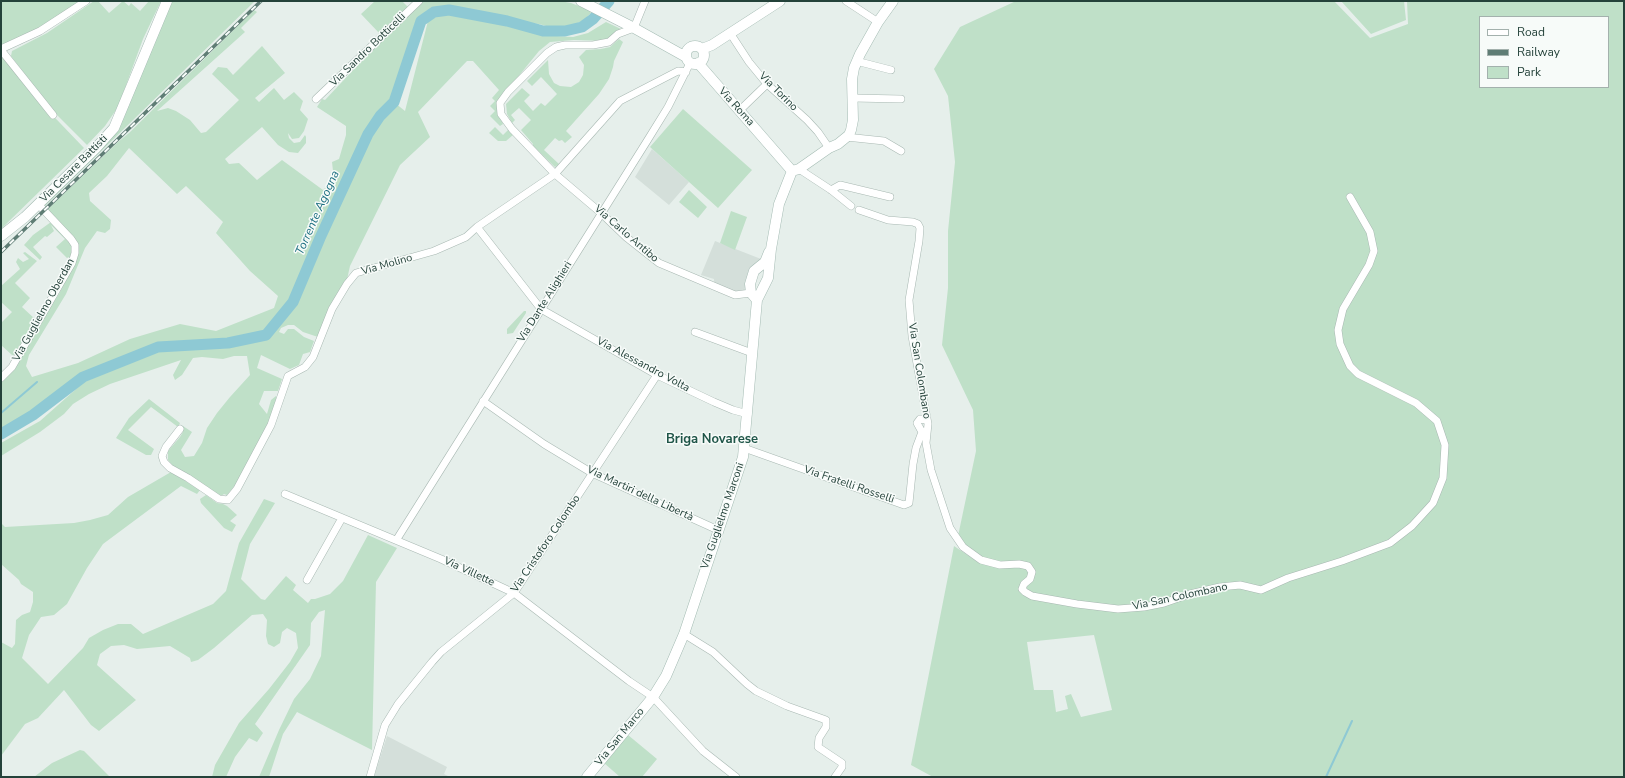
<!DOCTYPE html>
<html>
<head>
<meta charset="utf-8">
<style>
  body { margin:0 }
  #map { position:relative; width:1625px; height:778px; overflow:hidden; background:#e6efeb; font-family:"Nunito Sans",sans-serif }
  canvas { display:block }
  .frame { position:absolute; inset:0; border:2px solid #24423a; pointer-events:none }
  .legend { position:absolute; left:1479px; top:16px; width:130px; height:72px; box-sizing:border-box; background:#f7fbf9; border:1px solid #a3b1ad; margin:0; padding:5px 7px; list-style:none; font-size:12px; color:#24423a }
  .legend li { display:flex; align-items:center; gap:8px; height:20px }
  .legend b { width:20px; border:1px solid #a3b1ad }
</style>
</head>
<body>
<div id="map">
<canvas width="1625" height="778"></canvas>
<div class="frame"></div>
<ul class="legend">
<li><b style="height:5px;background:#fff"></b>Road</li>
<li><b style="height:5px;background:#5f7d75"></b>Railway</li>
<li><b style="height:11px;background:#bfe0c8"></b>Park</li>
</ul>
</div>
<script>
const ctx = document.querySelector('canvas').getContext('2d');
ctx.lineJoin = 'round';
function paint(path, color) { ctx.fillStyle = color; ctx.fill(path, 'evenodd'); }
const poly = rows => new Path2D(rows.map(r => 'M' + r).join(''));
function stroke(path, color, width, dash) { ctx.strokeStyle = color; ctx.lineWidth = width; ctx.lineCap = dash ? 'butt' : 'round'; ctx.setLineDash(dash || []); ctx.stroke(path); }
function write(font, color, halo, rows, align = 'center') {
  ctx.font = font + ' "Nunito Sans",sans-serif'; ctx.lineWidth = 3; ctx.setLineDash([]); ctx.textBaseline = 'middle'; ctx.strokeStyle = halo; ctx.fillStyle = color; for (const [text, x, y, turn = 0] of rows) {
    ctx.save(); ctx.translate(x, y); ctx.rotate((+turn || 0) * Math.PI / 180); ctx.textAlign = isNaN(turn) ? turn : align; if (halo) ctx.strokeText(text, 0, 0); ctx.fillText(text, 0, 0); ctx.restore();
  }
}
paint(poly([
  [652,149,689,182,669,205,635,177],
  [715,241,761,259,744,291,737,292,714,283,714,279,701,275],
  [387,736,447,767,444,774,450,777,374,777]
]), '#d4dfda');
paint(poly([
  [1,1,86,1,40,31,1,49],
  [94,1,98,1,109,13,123,1,129,6,131,3,140,11,149,1,161,1,143,39,118,107,105,126,87,145,52,110,11,56,12,51,47,33],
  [170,1,255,1,44,207,42,204,99,149],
  [375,1,402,1,408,7,380,34,361,14],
  [422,1,560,1,571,3,589,10,591,13,583,21,567,27,557,29,539,24,516,22,448,9,433,11,421,21,392,101,379,115,368,133,319,238,292,302,265,334,227,342,157,346,133,356,82,377,38,417,1,436,1,379,59,294,67,277,77,247,47,210,118,142,129,133,254,10,257,12,241,28,245,32,157,111,168,108,176,111,190,120,201,133,206,132,239,100,212,74,218,67,227,68,233,75,262,46,285,73,255,98,259,102,274,88,284,100,294,92,303,101,300,110,308,119,304,131,299,138,292,139,288,133,289,138,294,143,300,142,305,135,306,137,306,143,298,153,289,152,278,145,262,127,225,159,229,164,239,163,257,180,282,160,323,190,330,183,333,171,332,162,339,159,346,135,346,126,317,107,322,99,325,100,355,68,354,66,377,44,379,44],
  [129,148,177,194,186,186,223,222,216,233,250,271,278,296,274,308,216,331,180,324,130,339,78,363,32,377,26,366,29,355,66,294,85,248,97,231,105,233,110,229,111,220,90,201,89,193,107,176],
  [1016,1,1334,1,1370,38,1408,24,1407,1,1624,1,1624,777,933,777,911,765,954,546,978,562,999,566,1027,567,1030,572,1029,579,1024,583,1021,589,1025,593,1039,600,1091,608,1092,604,1042,596,1026,591,1024,588,1025,585,1032,580,1033,571,1028,566,1019,563,1000,563,981,559,966,546,958,536,976,451,973,410,942,345,948,288,948,231,955,162,948,96,934,69,960,27],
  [1480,17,1608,17,1608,87,1480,87],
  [1094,635,1112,710,1081,717,1071,694,1065,696,1068,709,1056,712,1053,690,1034,690,1027,642],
  [1341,1,1404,1,1406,20,1371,34],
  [441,13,462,15,506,23,529,32,557,36,573,37,588,33,606,22,621,29,610,38,605,41,574,40,550,42,539,51,500,99,499,114,503,124,500,126,490,116,495,111,490,106,495,101,492,98,499,90,473,61,467,61,418,112,430,137,400,165,350,266,346,284,318,337,303,332,294,325,288,325,281,328,279,332,284,334,288,329,294,329,304,337,314,341,310,352,303,354,299,365,290,369,261,355,257,368,282,379,278,391,264,391,259,404,267,414,271,400,276,396,277,401,266,430,236,484,227,495,224,494,221,496,216,494,172,465,168,460,168,451,180,437,183,432,181,428,183,426,192,432,181,450,185,457,194,456,202,443,207,428,217,413,230,397,250,375,247,356,234,356,223,359,202,357,193,358,182,375,175,380,173,375,181,360,110,384,89,394,73,404,64,414,40,432,1,456,1,443,40,421,84,382,134,359,159,350,228,348,258,340,267,336,294,303,369,134,381,117,395,103,405,111,428,21],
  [619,39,623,42,614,61,613,67,609,79,599,94,566,131,572,137,565,143,562,140,559,141,555,138,544,150,559,164,555,167,533,146,533,144,521,130,531,120,519,108,511,115,515,120,512,123,507,114,506,104,522,88,530,95,524,101,533,111,541,103,545,106,557,94,541,77,532,86,527,81,548,60,549,74,554,83,560,86,571,87,579,82,583,75,584,65,579,57,586,50,601,49,610,47],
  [1,55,37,99,84,148,1,229],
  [683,109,752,170,718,208,650,147],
  [495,127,503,135,508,130,513,135,506,141,498,141,489,133],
  [689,190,707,207,698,218,679,202],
  [731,211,747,217,735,250,720,243],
  [51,222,73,246,71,258,69,257,67,258,56,247,65,239,51,225,54,231,47,237,45,236,33,247,42,257,40,260,24,245,33,235],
  [25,252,37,261,15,283,30,298,22,307,35,319,15,355,12,355,1,345,1,323,12,312,1,302,1,286,20,269,16,262,18,258,23,262,29,259,23,253],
  [524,311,526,311,526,313,513,333,507,334,507,329],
  [149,399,180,423,178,427,151,407,128,430,154,449,151,455,146,455,116,438,129,418],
  [171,472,200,490,197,494,181,486,103,544,87,568,67,604,54,615,41,617,29,635,22,658,48,684,83,648,89,638,103,630,118,624,131,624,143,634,213,604,226,591,239,543,264,499,275,503,250,544,241,579,261,599,265,600,286,576,296,585,293,590,308,603,311,599,315,599,330,594,343,581,368,535,397,548,376,582,372,750,297,712,283,734,269,777,259,777,279,730,294,699,310,679,321,656,325,610,319,612,311,623,310,645,255,724,263,733,257,742,249,738,235,757,226,777,212,777,215,765,239,723,269,689,290,662,298,648,296,633,287,628,282,632,280,643,274,647,268,644,266,636,267,620,263,614,252,615,214,648,198,660,191,662,190,658,170,646,137,649,124,645,111,646,100,654,97,665,136,700,99,731,91,725,64,690,38,718,25,724,1,756,1,642,12,648,15,644,16,620,22,615,30,612,33,602,33,592,21,584,19,580,1,564,1,523,5,527,74,523,90,520,108,515,128,497],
  [206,495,217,503,223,504,227,506,237,515,230,521,236,525,232,532,224,528,201,503,200,499],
  [628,735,657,759,642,777,620,777,604,763],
  [80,750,84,751,110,777,34,777,52,763]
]), '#bfe0c8');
stroke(poly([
  [1,413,37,382],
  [1326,777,1352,721]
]), '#8ec9d4', 2);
stroke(poly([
  [1,434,33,415,83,377,158,347,228,343,266,335,293,302,320,238,368,134,380,116,394,102,421,21,434,12,449,10,507,21,543,31,565,31,582,27,593,19,609,1]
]), '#8ec9d4', 11);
const street = poly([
  [645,1,634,28,618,34,609,42,593,45,565,45,556,47,547,53,508,92,500,103,501,114,512,129,555,174,601,213,626,237,659,263,735,295,751,293],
  [846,1,878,22],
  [730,33,749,62,767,84,807,120,818,132,829,148],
  [1,49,40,31,86,1],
  [1,50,53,115],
  [856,61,891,70],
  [853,98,901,99],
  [316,99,419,1],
  [739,111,767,84],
  [846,137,884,141,901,151],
  [799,169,831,190,851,206],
  [831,190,840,185,890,197],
  [859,210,888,220,913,222,918,224,920,228,919,241,909,300,912,336,928,424,926,443,931,470,950,528,963,547,981,560,1000,565,1019,564,1028,566,1032,572,1030,579,1024,584,1022,589,1025,592,1032,596,1077,604,1118,609,1144,607,1164,603,1190,594,1220,587,1240,585,1261,590,1288,578,1342,561,1390,543,1412,526,1433,503,1443,478,1445,445,1437,421,1416,403,1358,374,1350,366,1340,344,1338,330,1343,309,1369,265,1374,251,1370,232,1350,197],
  [477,227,541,309,657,375,714,402,733,410,748,414],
  [695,332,752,353],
  [1,378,12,367,16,360,72,263,75,253,75,245,71,239,38,204],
  [483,401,544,444,592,473,718,530],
  [180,429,166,447,162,456,164,462,170,468,188,478,219,499,228,500,237,489,271,425,288,376,305,367,313,357,332,309,347,284,356,273,434,251,466,237,477,227,555,174,620,101,678,71,686,72],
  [744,448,904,505,909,503,913,464,916,448,922,432,917,423,920,419,927,420],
  [285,494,441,559,514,593,629,681,653,697,703,751,736,777],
  [397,539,647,141,668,107,690,63],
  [307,580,342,518],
  [684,634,713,652,747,684,756,691,787,706,826,720,826,727,819,738,818,747,842,763,842,767,835,777],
  [370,777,385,725,398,704,432,662,441,652,514,593,657,375]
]);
const secondary = poly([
  [581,1,634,28,686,57],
  '686 55a9 9 0 1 1 18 0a9 9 0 1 1-18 0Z',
  [702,49,712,45,780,1],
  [698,63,792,171],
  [792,171,799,169,829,148,838,144,849,135,851,130,853,120,852,79,854,68,860,54,878,22,893,1],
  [1,236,25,217,96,148,114,128,167,1],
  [757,300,751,293,750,284,754,271,765,262,769,252],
  [587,777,653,697,666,676,684,634,743,457,757,300,768,278,771,249,779,204,792,171]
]);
stroke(street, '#a8b8b2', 8);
stroke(secondary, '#a4bbb3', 11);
stroke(street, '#fff', 7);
stroke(secondary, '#fff', 10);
const rail = poly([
  [1,252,261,1]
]);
stroke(rail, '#5f7d75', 3.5);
stroke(rail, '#f7fbf9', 2, [6]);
write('11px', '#24423a', '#f7fbf9', [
  ["Via Sandro Botticelli",368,50,-44],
  ["Via Torino",778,92,45],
  ["Via Roma",736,107,48],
  ["Via Cesare Battisti",74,169,-45],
  ["Via Carlo Antibo",626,234,41],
  ["Via Molino",387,265,-16],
  ["Via Dante Alighieri",545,302,-58],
  ["Via Guglielmo Oberdan",44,310,-61],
  ["Via Alessandro Volta",643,365,28],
  ["Via San Colombano",919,371,81],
  ["Via Fratelli Rosselli",849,485,19],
  ["Via Martiri della Libertà",640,494,25],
  ["Via Guglielmo Marconi",723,516,-71],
  ["Via Cristoforo Colombo",546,544,-56],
  ["Via Villette",469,572,25],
  ["Via San Colombano",1180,597,-12],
  ["Via San Marco",620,737,-51]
]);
write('italic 12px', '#1c6f80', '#f7fbf9', [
  ["Torrente Agogna",318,213,-66]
]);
write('bold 13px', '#1f5548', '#f7fbf9', [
  ["Briga Novarese",712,440]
]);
</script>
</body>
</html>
